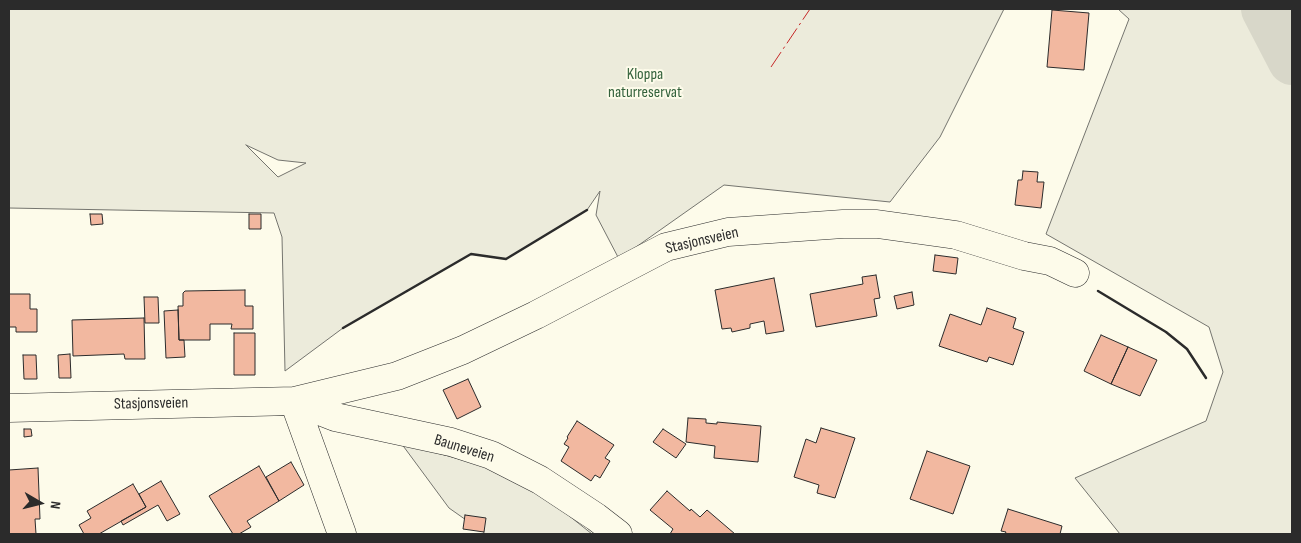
<!DOCTYPE html>
<html>
<head>
<meta charset="utf-8">
<style>
  body { margin:0 }
  #map { position:relative; width:1301px; height:543px; overflow:hidden; background:#fdfbea; font-family:"Sofia Sans Condensed",sans-serif }
  canvas { display:block }
  .frame { position:absolute; inset:0; border:10px solid #2b2b2b; pointer-events:none }
  .north { position:absolute; left:15px; top:478px; width:50px; height:50px; -webkit-text-stroke:4px #fdfbea; paint-order:stroke; rotate:98deg; font-size:14px; font-weight:700; line-height:20px; text-align:center; color:#2b2b2b }
  .north::after { content:''; display:block; margin:auto; width:18px; height:22px; background:#2b2b2b; clip-path:polygon(50% 0,100% 100%,50% 72%,0 100%) }
</style>
</head>
<body>
<div id="map">
<canvas width="1301" height="543"></canvas>
<div class="frame"></div>
<div class="north">N</div>
</div>
<script>
const ctx = document.querySelector('canvas').getContext('2d');
ctx.lineJoin = 'round';
function paint(path, color) { ctx.fillStyle = color; ctx.fill(path, 'evenodd'); }
const poly = rows => new Path2D(rows.map(r => 'M' + r).join(''));
function stroke(path, color, width, dash) { ctx.strokeStyle = color; ctx.lineWidth = width; ctx.lineCap = dash ? 'butt' : 'round'; ctx.setLineDash(dash || []); ctx.stroke(path); }
function write(font, color, halo, rows, align = 'center') {
  ctx.font = font + ' "Sofia Sans Condensed",sans-serif'; ctx.lineWidth = 4; ctx.setLineDash([]); ctx.textBaseline = 'middle'; ctx.strokeStyle = halo; ctx.fillStyle = color; for (const [text, x, y, turn = 0] of rows) {
    ctx.save(); ctx.translate(x, y); ctx.rotate((+turn || 0) * Math.PI / 180); ctx.textAlign = isNaN(turn) ? turn : align; if (halo) ctx.strokeText(text, 0, 0); ctx.fillText(text, 0, 0); ctx.restore();
  }
}
const green = poly([
  [9,9,1004,9,940,137,890,202,724,185,619,259,596,215,600,191,587,210,506,259,471,254,343,328,285,371,282,237,274,213,9,208,9,9],
  [246,145,278,160,306,163,278,177,246,145],
  [1118,9,1292,9,1292,534,1120,534,1075,478,1206,421,1223,372,1209,327,1046,234,1129,19,1118,9],
  [401,443,481,465,538,491,592,534,486,534,449,508,401,443]
]);
paint(green, '#ecebdb');
stroke(green, '#74746e', 1);
stroke(poly([
  [1265,9,1292,61]
]), '#d8d7c9', 48);
const building = poly([
  [1052,10,1089,13,1084,70,1047,67,1052,10],
  [1023,171,1038,172,1037,182,1044,182,1041,208,1015,205,1018,180,1022,180,1023,171],
  [90,214,102,214,103,224,91,225,90,214],
  [249,214,261,214,261,229,249,229,249,214],
  [935,255,958,258,956,274,933,271,935,255],
  [876,275,880,298,874,299,877,316,816,327,810,294,863,284,862,277,876,275],
  [774,278,784,331,766,334,764,321,750,324,750,328,732,332,731,328,722,329,715,290,774,278],
  [245,290,245,306,253,306,253,329,231,329,232,324,210,324,210,340,179,340,178,306,183,306,183,293,185,291,245,290],
  [912,292,914,305,897,309,894,296,912,292],
  [9,294,30,294,30,309,37,309,37,332,16,332,16,327,9,327,9,294],
  [144,297,158,297,159,323,145,323,144,297],
  [987,308,1016,318,1013,328,1024,332,1013,365,989,357,987,362,939,346,950,314,981,325,987,308],
  [178,310,179,340,184,340,185,357,166,358,164,311,178,310],
  [144,318,145,359,125,359,124,354,73,356,72,320,144,318],
  [234,333,255,333,255,375,234,375,234,333],
  [1101,335,1128,347,1111,384,1084,371,1101,335],
  [1128,347,1157,360,1140,396,1111,384,1128,347],
  [70,354,71,378,59,378,58,355,70,354],
  [23,355,36,355,37,379,24,379,23,355],
  [468,379,481,407,457,419,443,390,468,379],
  [688,418,706,419,706,423,717,424,717,422,761,426,758,462,714,458,715,446,686,442,688,418],
  [577,421,614,445,605,458,610,461,600,478,595,475,591,481,561,461,569,447,564,444,568,438,567,437,577,421],
  [821,428,855,438,835,498,817,493,819,485,794,477,806,439,816,443,821,428],
  [24,429,31,429,32,436,24,437,24,429],
  [663,429,686,444,676,458,653,442,663,429],
  [927,451,970,466,953,514,910,499,927,451],
  [291,462,304,485,279,501,266,477,291,462],
  [259,466,279,501,247,521,251,527,239,534,233,534,209,496,259,466],
  [38,468,40,519,35,519,36,534,9,534,9,470,38,468],
  [161,481,180,514,167,521,158,505,123,525,121,521,146,507,139,494,161,481],
  [133,484,146,507,99,534,84,534,79,525,91,518,87,511,133,484],
  [667,491,690,511,691,509,700,517,707,510,735,534,670,534,673,529,650,510,667,491],
  [1008,509,1062,526,1060,534,1005,534,1006,532,1001,531,1008,509],
  [465,515,486,518,484,532,463,529,465,515]
]);
paint(building, '#f2b8a0');
stroke(building, '#2b2b2b', 1);
const minor = poly([
  [294,401,397,376,463,350,536,315,666,247,728,232,843,224,877,224,956,235,1024,256,1050,261,1075,273],
  [294,401,335,417,451,442,491,455,540,480,596,517,618,534],
  [9,408,294,401,342,534]
]);
stroke(minor, '#2b2b2b', 29);
stroke(minor, '#fdfbea', 28);
stroke(poly([
  [1098,291,1166,332,1187,349,1206,378],
  [343,328,471,254,506,259,587,210]
]), '#2b2b2b', 2.5);
stroke(poly([
  [771,67,810,9]
]), '#c62828', 1, [18, 4, 2.5, 4]);
write('16px', '#34623c', '#fdfbea', [
  ["Kloppa",645,75],
  ["naturreservat",645,93]
]);
write('16px', '#2b2b2b', '#fdfbea', [
  ["Stasjonsveien",702,241,-13],
  ["Stasjonsveien",151,404,-1],
  ["Bauneveien",464,449,17]
]);
</script>
</body>
</html>
